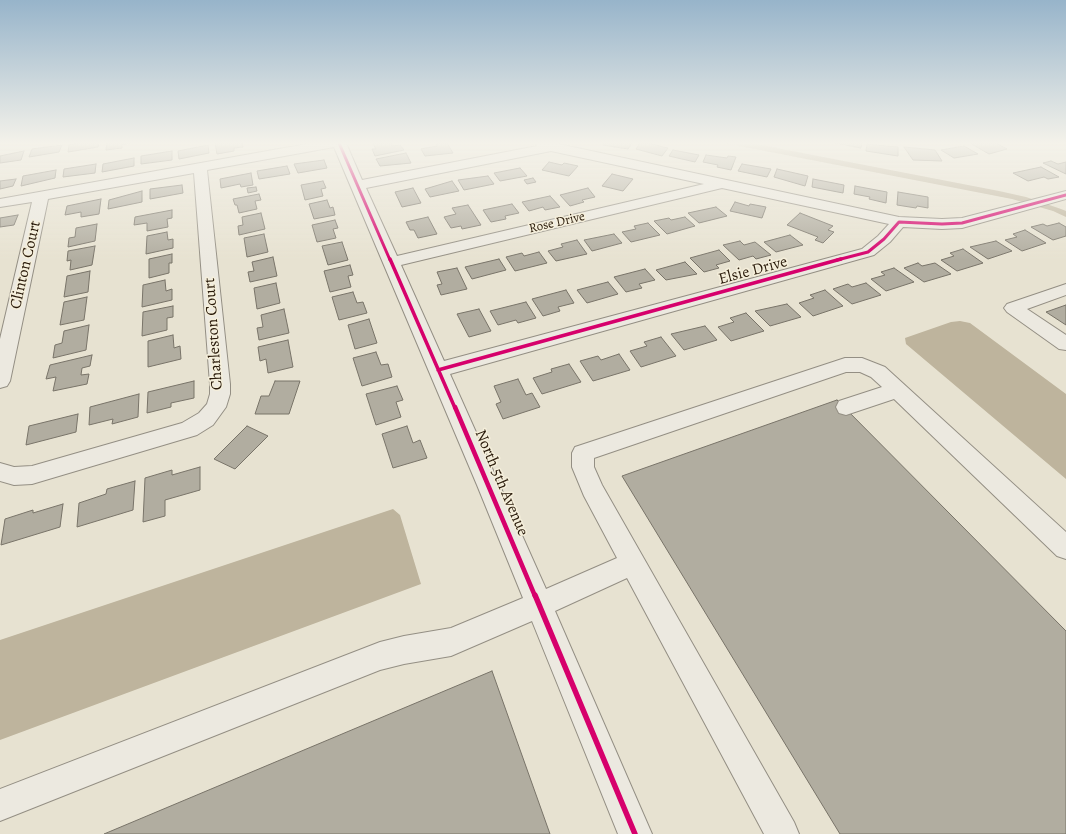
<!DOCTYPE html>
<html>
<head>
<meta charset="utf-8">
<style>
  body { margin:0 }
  canvas { display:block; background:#e7e2d1 }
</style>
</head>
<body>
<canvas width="1066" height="834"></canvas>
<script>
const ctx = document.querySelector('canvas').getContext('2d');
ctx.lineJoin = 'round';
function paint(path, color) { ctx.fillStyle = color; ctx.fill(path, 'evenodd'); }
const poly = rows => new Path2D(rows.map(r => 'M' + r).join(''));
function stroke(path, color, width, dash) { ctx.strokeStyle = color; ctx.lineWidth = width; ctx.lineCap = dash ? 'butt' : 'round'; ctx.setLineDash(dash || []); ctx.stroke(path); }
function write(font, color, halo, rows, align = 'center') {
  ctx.font = font + ' Alegreya,serif'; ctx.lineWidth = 3; ctx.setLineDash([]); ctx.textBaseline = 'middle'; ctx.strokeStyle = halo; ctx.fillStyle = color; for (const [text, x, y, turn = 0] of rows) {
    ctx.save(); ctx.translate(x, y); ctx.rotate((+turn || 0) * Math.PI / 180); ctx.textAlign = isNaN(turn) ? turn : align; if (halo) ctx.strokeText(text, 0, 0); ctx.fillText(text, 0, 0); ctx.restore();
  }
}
paint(poly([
  [724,143,751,143,999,191,1026,197,1061,209,1066,211,1066,217,1053,211,1012,199],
  [960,321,970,323,1066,394,1066,479,906,344,905,338,951,322],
  [393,509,400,515,421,584,0,740,0,640]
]), '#beb49d');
const building = poly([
  [79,143,99,143,98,147,68,152,69,145,79,143],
  [107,143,130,143,122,145,122,148,106,150,107,143],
  [215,143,242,143,243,147,234,148,234,151,217,154,215,143],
  [373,143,391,143,392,146,400,145,404,150,375,156,372,149,376,149,373,143],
  [436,143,447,143,453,153,425,156,421,149,437,146,436,143],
  [604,143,632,143,628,149,603,145,604,143],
  [640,143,648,143,668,148,662,156,636,149,640,143],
  [835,143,862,143,861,148,835,143],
  [970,143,996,143,1007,149,989,154,970,143],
  [867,144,898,147,898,156,866,151,867,144],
  [62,145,59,152,29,157,32,149,62,145],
  [208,145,209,153,179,159,178,151,208,145],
  [964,146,978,154,954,158,941,150,964,146],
  [904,147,935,150,942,161,913,160,904,147],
  [673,150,699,155,695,162,669,156,673,150],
  [24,151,21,160,0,163,0,156,24,151],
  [172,151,172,160,141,164,141,156,172,151],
  [406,153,411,163,380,166,376,159,406,153],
  [706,155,727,158,728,156,736,157,731,170,717,167,718,165,703,162,706,155],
  [134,158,134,166,102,172,103,164,134,158],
  [324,160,327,168,298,173,294,164,324,160],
  [1051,161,1058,164,1066,162,1066,174,1043,163,1051,161],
  [549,162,562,165,564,163,578,166,569,176,542,170,549,162],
  [96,164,95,173,63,177,64,169,96,164],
  [742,164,771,169,767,177,738,171,742,164],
  [287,166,290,174,259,179,257,171,287,166],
  [1041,167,1059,177,1048,179,1044,177,1028,181,1013,173,1041,167],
  [520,168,527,176,500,181,494,173,520,168],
  [777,169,808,176,805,186,774,177,777,169],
  [56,170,55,178,21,186,23,176,56,170],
  [251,173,253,185,241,187,240,184,221,188,220,179,251,173],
  [612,174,633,179,623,191,602,186,612,174],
  [488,176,494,184,464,190,458,180,488,176],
  [533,178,536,182,527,184,524,180,533,178],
  [16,179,13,186,0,189,0,181,16,179],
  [813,179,844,185,843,193,812,187,813,179],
  [323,181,326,188,321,189,323,196,305,200,301,185,323,181],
  [452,181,459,191,430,197,425,189,452,181],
  [182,185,183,193,150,199,150,189,182,185],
  [855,186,887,192,886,203,869,199,870,197,854,194,855,186],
  [256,187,257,191,248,193,247,188,256,187],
  [413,188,421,203,402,207,395,192,413,188],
  [588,188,595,197,582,200,584,202,570,206,560,195,588,188],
  [142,191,142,202,108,209,109,200,142,191],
  [898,192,928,197,928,208,917,206,916,208,897,205,898,192],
  [259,194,261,200,255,201,257,209,239,213,237,205,235,205,233,199,259,194],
  [550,196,560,207,545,210,543,207,529,211,522,202,550,196],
  [101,199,99,214,81,217,81,212,65,215,67,206,101,199],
  [327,200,330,208,333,207,335,215,314,219,309,204,327,200],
  [735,202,749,206,750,204,766,207,762,218,730,211,735,202],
  [512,204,519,213,505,216,506,219,491,222,483,210,512,204],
  [468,205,481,225,462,229,461,226,451,228,444,217,456,214,452,208,468,205],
  [716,207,727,216,699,223,688,213,716,207],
  [172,210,172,218,167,219,168,227,147,231,147,223,134,225,135,217,172,210],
  [261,213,265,229,239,235,238,226,243,225,242,217,261,213],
  [800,213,833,226,828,230,834,232,823,243,815,240,818,237,787,225,800,213],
  [18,215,14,225,0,227,0,218,18,215],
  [428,217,437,234,418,238,414,230,410,230,406,222,428,217],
  [685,217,695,226,667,234,654,221,669,218,671,220,685,217],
  [335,220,338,228,333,229,336,238,317,242,312,225,335,220],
  [648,223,660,235,631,242,622,232,636,229,634,226,648,223],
  [1059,223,1066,227,1066,236,1053,240,1031,227,1043,224,1047,226,1059,223],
  [97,224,95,241,68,247,69,238,75,237,76,228,97,224],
  [1025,230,1046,243,1022,251,1005,240,1017,237,1013,234,1025,230],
  [167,232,168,240,173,239,173,248,146,254,147,236,167,232],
  [264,234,268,252,247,257,244,238,264,234],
  [614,234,622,243,592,251,584,240,614,234],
  [790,235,803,245,776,252,764,242,790,235],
  [577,240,587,254,556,261,548,251,563,247,561,244,577,240],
  [740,241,744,245,755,242,771,255,756,259,753,256,739,260,723,245,740,241],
  [996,241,1012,251,988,259,970,247,996,241],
  [342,242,348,260,328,265,322,246,342,242],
  [95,246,92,265,70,270,71,260,67,261,68,251,95,246],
  [963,249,983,263,957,271,941,260,954,256,950,253,963,249],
  [719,250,730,261,716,265,719,268,704,272,690,258,719,250],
  [539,252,547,263,515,271,506,257,522,253,524,256,539,252],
  [172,254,172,263,169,263,169,273,149,278,149,259,172,254],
  [273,257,277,276,250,282,248,272,254,271,252,262,273,257],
  [499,259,506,270,472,279,465,267,499,259],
  [685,262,697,274,666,280,656,270,685,262],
  [918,263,922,266,935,263,951,274,924,282,904,268,918,263],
  [350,265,353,275,348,276,351,287,330,292,324,271,350,265],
  [457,268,467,289,441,295,437,285,442,284,437,272,457,268],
  [894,268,914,282,886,291,871,279,885,275,881,272,894,268],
  [645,269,655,280,639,284,642,288,626,292,614,277,645,269],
  [90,271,88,292,64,297,67,276,90,271],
  [165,280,166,291,172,289,172,300,142,307,143,285,165,280],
  [608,282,618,294,587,303,577,290,608,282],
  [276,283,280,303,257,309,254,288,276,283],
  [866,283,881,295,852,304,833,289,848,284,852,287,866,283],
  [566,290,574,303,558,307,560,311,543,316,532,299,566,290],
  [825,290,843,306,813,316,799,303,814,298,810,295,825,290],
  [353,292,357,303,363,302,367,313,339,320,332,297,353,292],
  [87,297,84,320,60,325,64,302,87,297],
  [526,302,536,318,518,323,516,320,498,325,490,311,526,302],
  [787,304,801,317,770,326,755,311,787,304],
  [1066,305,1066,325,1046,312,1066,305],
  [173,306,173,317,167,318,167,330,142,336,143,312,173,306],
  [284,309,289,333,259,340,257,328,263,327,261,315,284,309],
  [479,309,491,331,469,337,457,314,479,309],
  [746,313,764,331,731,341,718,327,734,322,730,318,746,313],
  [369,319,377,343,355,349,348,325,369,319],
  [89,325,86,350,53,358,55,345,62,343,64,331,89,325],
  [705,326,717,340,684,350,671,334,705,326],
  [173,335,174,348,180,346,181,359,148,367,148,341,173,335],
  [661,337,676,356,641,367,630,351,647,346,644,342,661,337],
  [288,340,293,367,268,373,266,359,260,361,258,347,288,340],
  [376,352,381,365,388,364,392,377,362,386,353,358,376,352],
  [619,354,630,370,593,381,580,361,598,356,601,360,619,354],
  [92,355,90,366,82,368,81,375,89,374,87,384,53,391,56,377,46,379,50,365,92,355],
  [569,364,581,382,542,394,533,378,552,372,551,369,569,364],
  [518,379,526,395,532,393,540,407,503,419,496,404,501,402,494,386,518,379],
  [194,381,194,398,171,403,171,407,147,413,148,392,194,381],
  [275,381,300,381,289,414,255,414,261,396,269,396,275,381],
  [397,386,403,400,396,402,401,417,376,425,366,394,397,386],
  [139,394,138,417,112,424,113,419,89,425,90,407,139,394],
  [837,400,1066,631,1066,834,840,834,622,476,837,400],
  [78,414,76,432,26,445,29,426,78,414],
  [247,426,268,436,235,469,214,459,247,426],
  [407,426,413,443,420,440,427,458,393,468,382,434,407,426],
  [200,467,200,490,165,500,165,516,143,522,145,478,172,470,172,475,200,467],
  [135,481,133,510,77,527,79,503,106,494,107,489,135,481],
  [63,504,60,527,1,545,5,519,33,510,33,513,63,504],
  [492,671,550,834,104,834,492,671]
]);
paint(building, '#b1ada0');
stroke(building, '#797469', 1);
const minor = poly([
  [312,143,346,143,362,180,537,146,535,143,554,143,899,217,942,219,962,218,1066,191,1066,199,962,228,942,229,903,227,890,242,874,255,450,374,546,589,617,558,584,496,572,467,572,453,575,447,845,358,862,358,885,367,1066,532,1066,559,1057,556,894,399,846,415,839,413,836,407,839,401,882,387,871,377,860,372,846,372,594,458,594,467,602,485,794,822,799,834,764,834,627,578,555,611,652,834,618,834,532,621,451,656,404,664,380,670,0,821,0,789,380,642,404,636,451,628,523,598,477,485,334,147,207,170,230,384,230,394,226,407,213,425,197,435,32,484,14,485,0,481,0,463,14,467,32,466,182,423,199,413,207,404,210,394,210,384,194,173,48,199,10,381,7,386,0,388,0,339,32,202,0,207,0,199,312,143],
  [551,151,704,184,397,256,366,188,551,151],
  [722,188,889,224,878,236,862,249,444,361,401,265,722,188],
  [1066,284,1066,295,1027,309,1066,335,1066,350,1059,349,1007,312,1004,308,1007,304,1066,284]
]);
stroke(minor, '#948f84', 2);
paint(minor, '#ece9e0');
stroke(poly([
  [339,143,390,260],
  [837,260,868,252,884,239,899,222,942,224,962,223,1066,195]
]), '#d6006c', 3);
stroke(poly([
  [390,259,455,408],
  [438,370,841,259]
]), '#d6006c', 3.5);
stroke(poly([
  [455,407,535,596]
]), '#d6006c', 4.5);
stroke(poly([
  [535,595,635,834]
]), '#d6006c', 5.5);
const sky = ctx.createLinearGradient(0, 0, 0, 260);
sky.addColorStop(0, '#97b4ca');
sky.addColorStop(0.55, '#f4f2ea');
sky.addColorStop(1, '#f4f2ea00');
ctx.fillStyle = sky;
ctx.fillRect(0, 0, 1066, 260);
write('13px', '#291a0a', '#f5efdb', [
  ["Rose Drive",557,223,-13]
]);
write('16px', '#291a0a', '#f5efdb', [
  ["Clinton Court",26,265,-77],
  ["Elsie Drive",753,271,-15],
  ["Charleston Court",214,334,-94],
  ["North 5th Avenue",501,483,67]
]);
</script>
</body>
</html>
